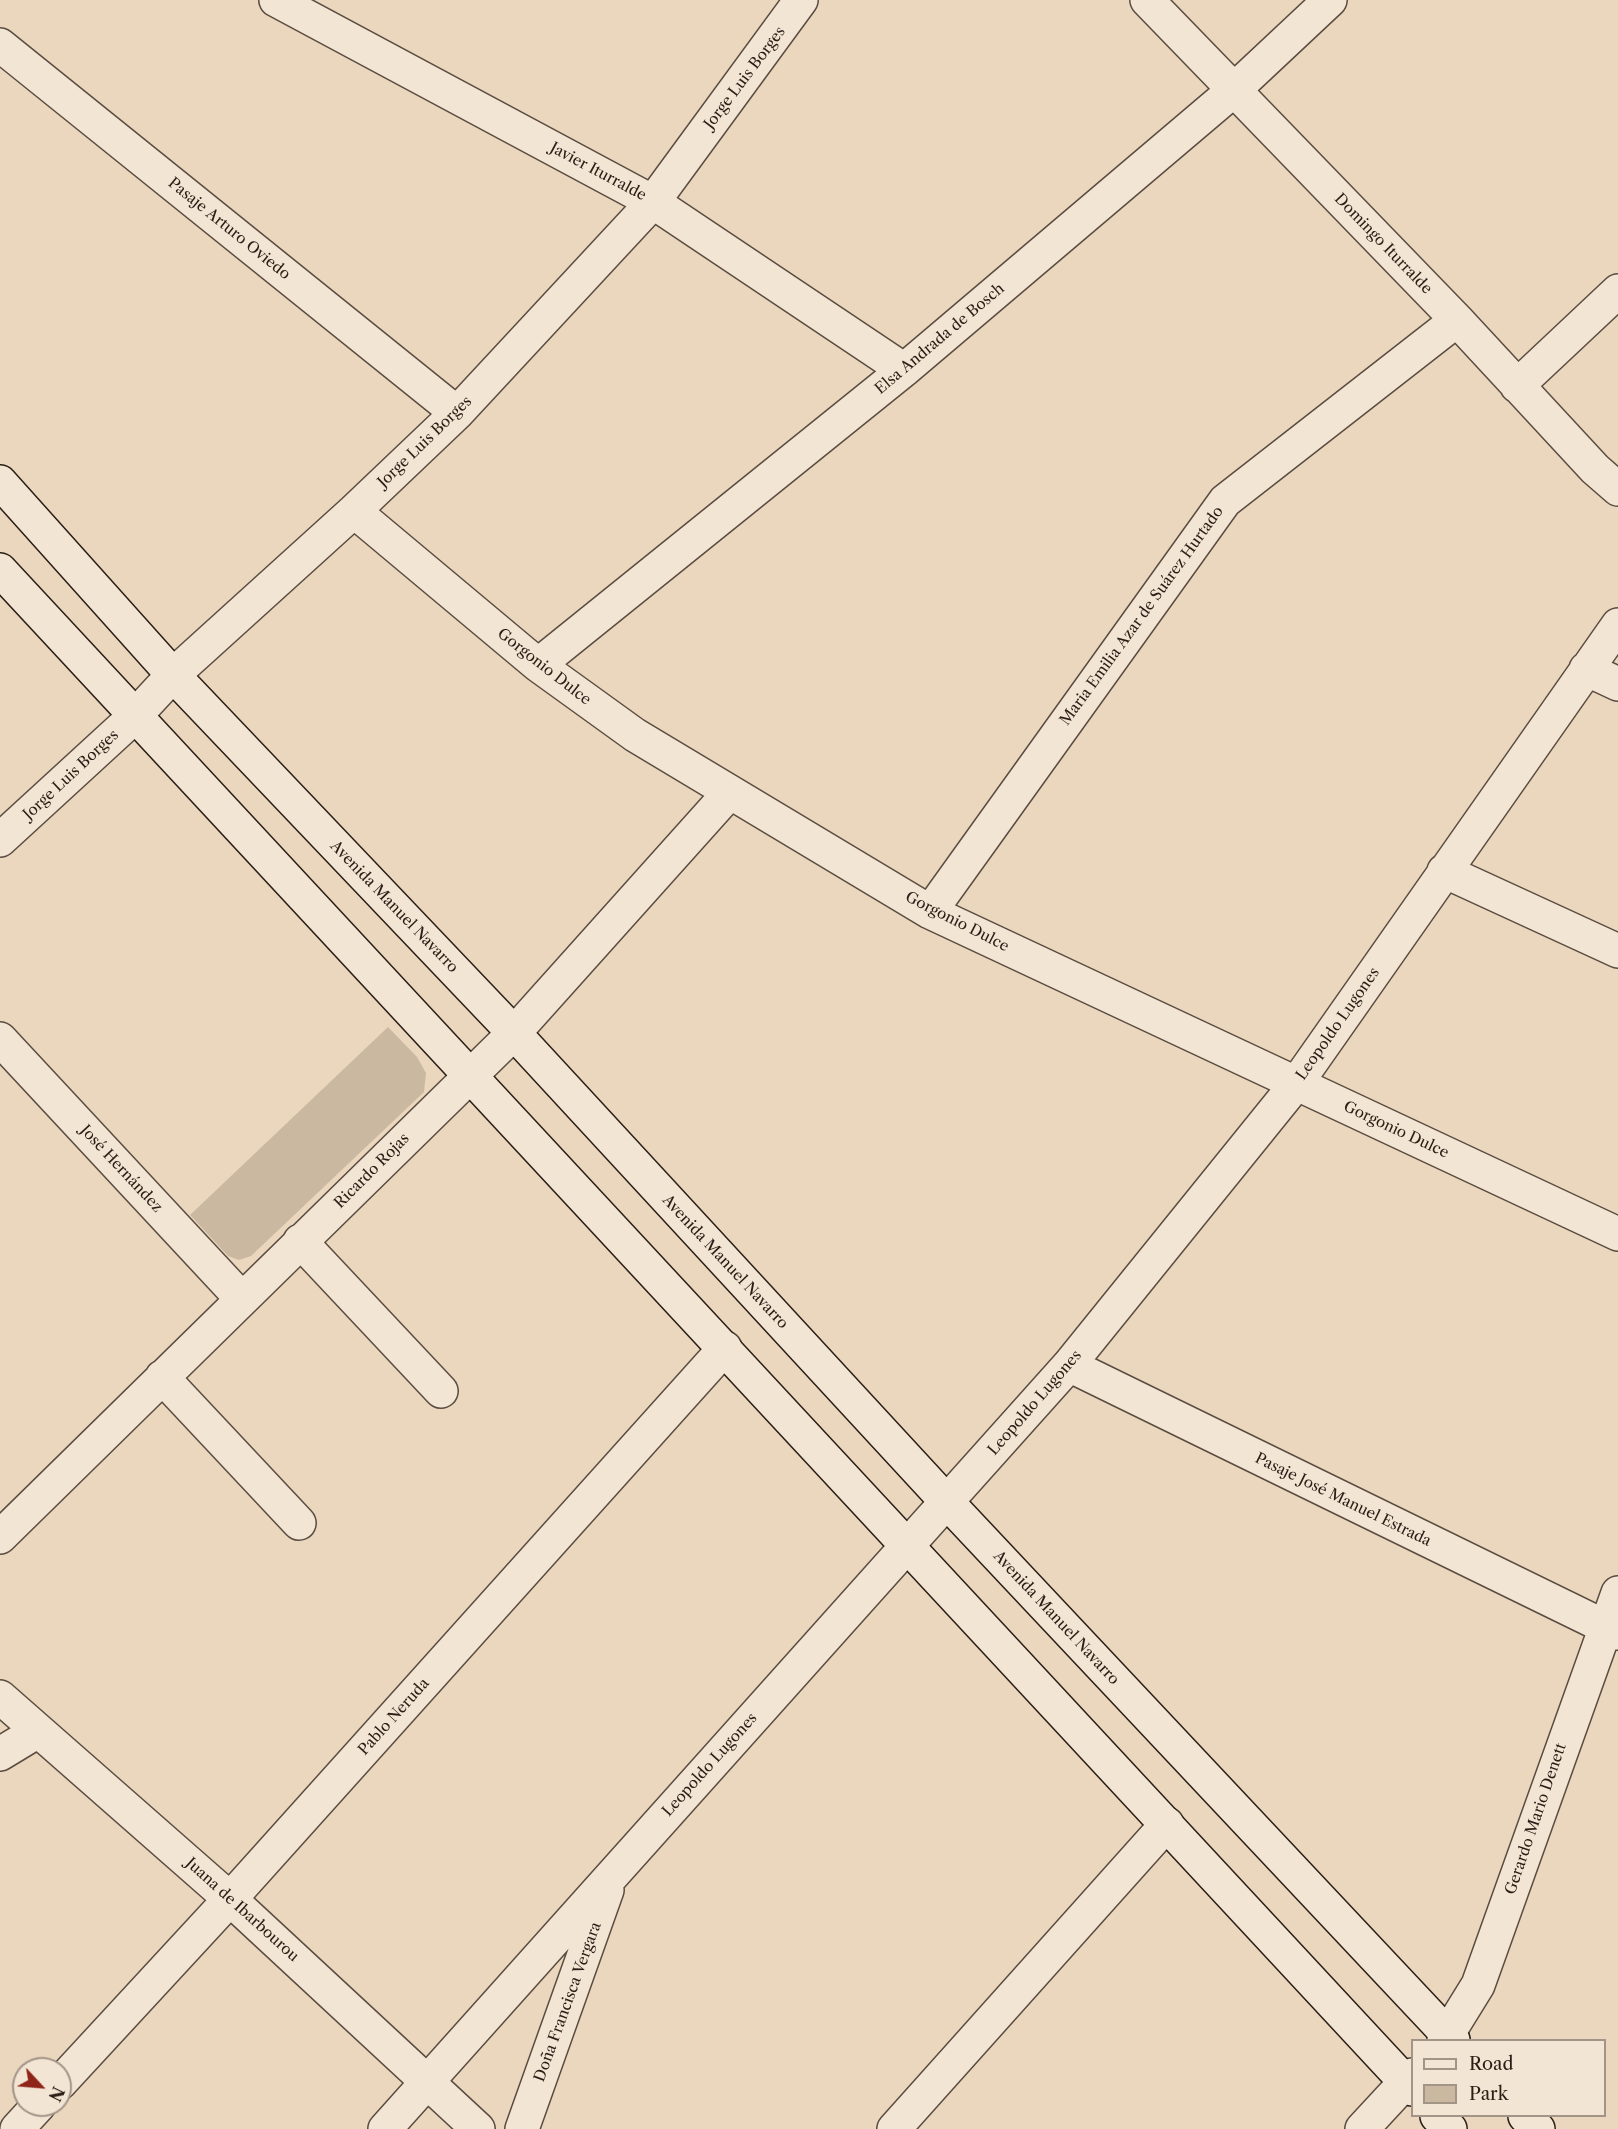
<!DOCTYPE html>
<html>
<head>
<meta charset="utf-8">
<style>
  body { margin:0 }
  #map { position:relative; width:1618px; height:2129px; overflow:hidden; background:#ebd7bd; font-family:"Libre Caslon Text",serif }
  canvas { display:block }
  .legend { position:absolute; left:1411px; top:2039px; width:195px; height:78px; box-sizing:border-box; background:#f2e5d4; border:2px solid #a29588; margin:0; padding:8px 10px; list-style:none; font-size:18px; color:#2a1e16 }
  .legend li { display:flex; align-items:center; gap:12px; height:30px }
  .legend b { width:30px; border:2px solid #a29588 }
  .north { position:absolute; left:12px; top:2057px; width:60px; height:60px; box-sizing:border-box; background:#f2e5d4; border:2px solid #a29588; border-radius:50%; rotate:116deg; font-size:16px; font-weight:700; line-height:24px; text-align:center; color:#2a1e16 }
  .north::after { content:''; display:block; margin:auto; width:21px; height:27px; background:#8f2418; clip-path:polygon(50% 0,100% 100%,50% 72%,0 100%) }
</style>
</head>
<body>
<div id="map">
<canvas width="1618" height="2129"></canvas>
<ul class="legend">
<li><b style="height:8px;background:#f2e5d4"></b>Road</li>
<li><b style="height:16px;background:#cab8a1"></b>Park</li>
</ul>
<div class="north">N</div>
</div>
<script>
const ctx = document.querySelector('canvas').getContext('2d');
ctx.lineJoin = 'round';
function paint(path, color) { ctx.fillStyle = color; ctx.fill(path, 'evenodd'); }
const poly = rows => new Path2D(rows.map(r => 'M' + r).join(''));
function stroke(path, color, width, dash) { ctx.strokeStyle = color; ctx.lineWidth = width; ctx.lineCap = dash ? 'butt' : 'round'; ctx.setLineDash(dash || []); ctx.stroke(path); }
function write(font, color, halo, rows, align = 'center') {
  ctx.font = font + ' "Libre Caslon Text",serif'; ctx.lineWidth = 6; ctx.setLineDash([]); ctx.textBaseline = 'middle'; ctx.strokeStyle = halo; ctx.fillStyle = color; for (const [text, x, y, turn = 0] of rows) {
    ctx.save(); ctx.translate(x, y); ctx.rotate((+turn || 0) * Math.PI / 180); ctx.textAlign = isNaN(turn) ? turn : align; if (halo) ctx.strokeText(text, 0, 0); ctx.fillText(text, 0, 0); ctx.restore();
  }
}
paint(poly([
  [388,1027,417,1057,426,1073,424,1092,251,1256,239,1260,228,1256,190,1215]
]), '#cab8a1');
const minor = poly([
  [276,0,653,202,904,370],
  [1147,0,1457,320,1595,469,1618,489],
  [0,45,457,413],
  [1517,386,1618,291],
  [354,511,538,665,635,735,930,912,1618,1234],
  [538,665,904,370,1234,90,1330,0],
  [1586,669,1618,684],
  [0,840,134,717,173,675,354,511,457,413,653,202,801,0],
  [1444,871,1618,951],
  [930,912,1225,501,1457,320],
  [0,1039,242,1299],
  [300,1241,441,1391],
  [1069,1365,1618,1633],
  [162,1377,299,1523],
  [0,1537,514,1033,730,792],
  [0,1697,230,1899,478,2129],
  [0,1754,38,1731],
  [1444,2040,1478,1985,1618,1593],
  [60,2083,230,1899,725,1348],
  [17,2129,39,2105],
  [385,2129,1069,1365,1296,1084,1618,625],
  [522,2129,607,1890],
  [894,2129,1167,1824],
  [1362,2129,1412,2075]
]);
const secondary = poly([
  [0,482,173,675,514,1033,947,1502,1453,2040],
  [0,570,1412,2089],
  [1437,2116,1450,2129],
  [1525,2116,1538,2129]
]);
stroke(minor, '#5a4c40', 36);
stroke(secondary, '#2a1e16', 36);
stroke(minor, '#f2e5d4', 33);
stroke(secondary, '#f2e5d4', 33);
write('15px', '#2a1e16', '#f2e5d4', [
  ["Jorge Luis Borges",745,78,-53],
  ["Javier Iturralde",598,172,28],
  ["Pasaje Arturo Oviedo",229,229,39],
  ["Domingo Iturralde",1383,244,46],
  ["Elsa Andrada de Bosch",940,339,-40],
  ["Jorge Luis Borges",425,442,-44],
  ["Maria Emilia Azar de Suárez Hurtado",1142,616,-54],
  ["Gorgonio Dulce",544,667,38],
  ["Jorge Luis Borges",71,775,-43],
  ["Avenida Manuel Navarro",394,907,46],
  ["Gorgonio Dulce",957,922,27],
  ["Leopoldo Lugones",1338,1024,-55],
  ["Gorgonio Dulce",1396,1130,25],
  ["José Hernández",121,1169,47],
  ["Ricardo Rojas",372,1171,-45],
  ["Avenida Manuel Navarro",725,1262,47],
  ["Leopoldo Lugones",1035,1403,-49],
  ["Pasaje José Manuel Estrada",1343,1500,26],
  ["Avenida Manuel Navarro",1056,1618,47],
  ["Pablo Neruda",394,1717,-48],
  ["Leopoldo Lugones",710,1765,-48],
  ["Gerardo Mario Denett",1536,1819,-71],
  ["Juana de Ibarbourou",242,1910,42],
  ["Doña Francisca Vergara",568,2002,-70]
]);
</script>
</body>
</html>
